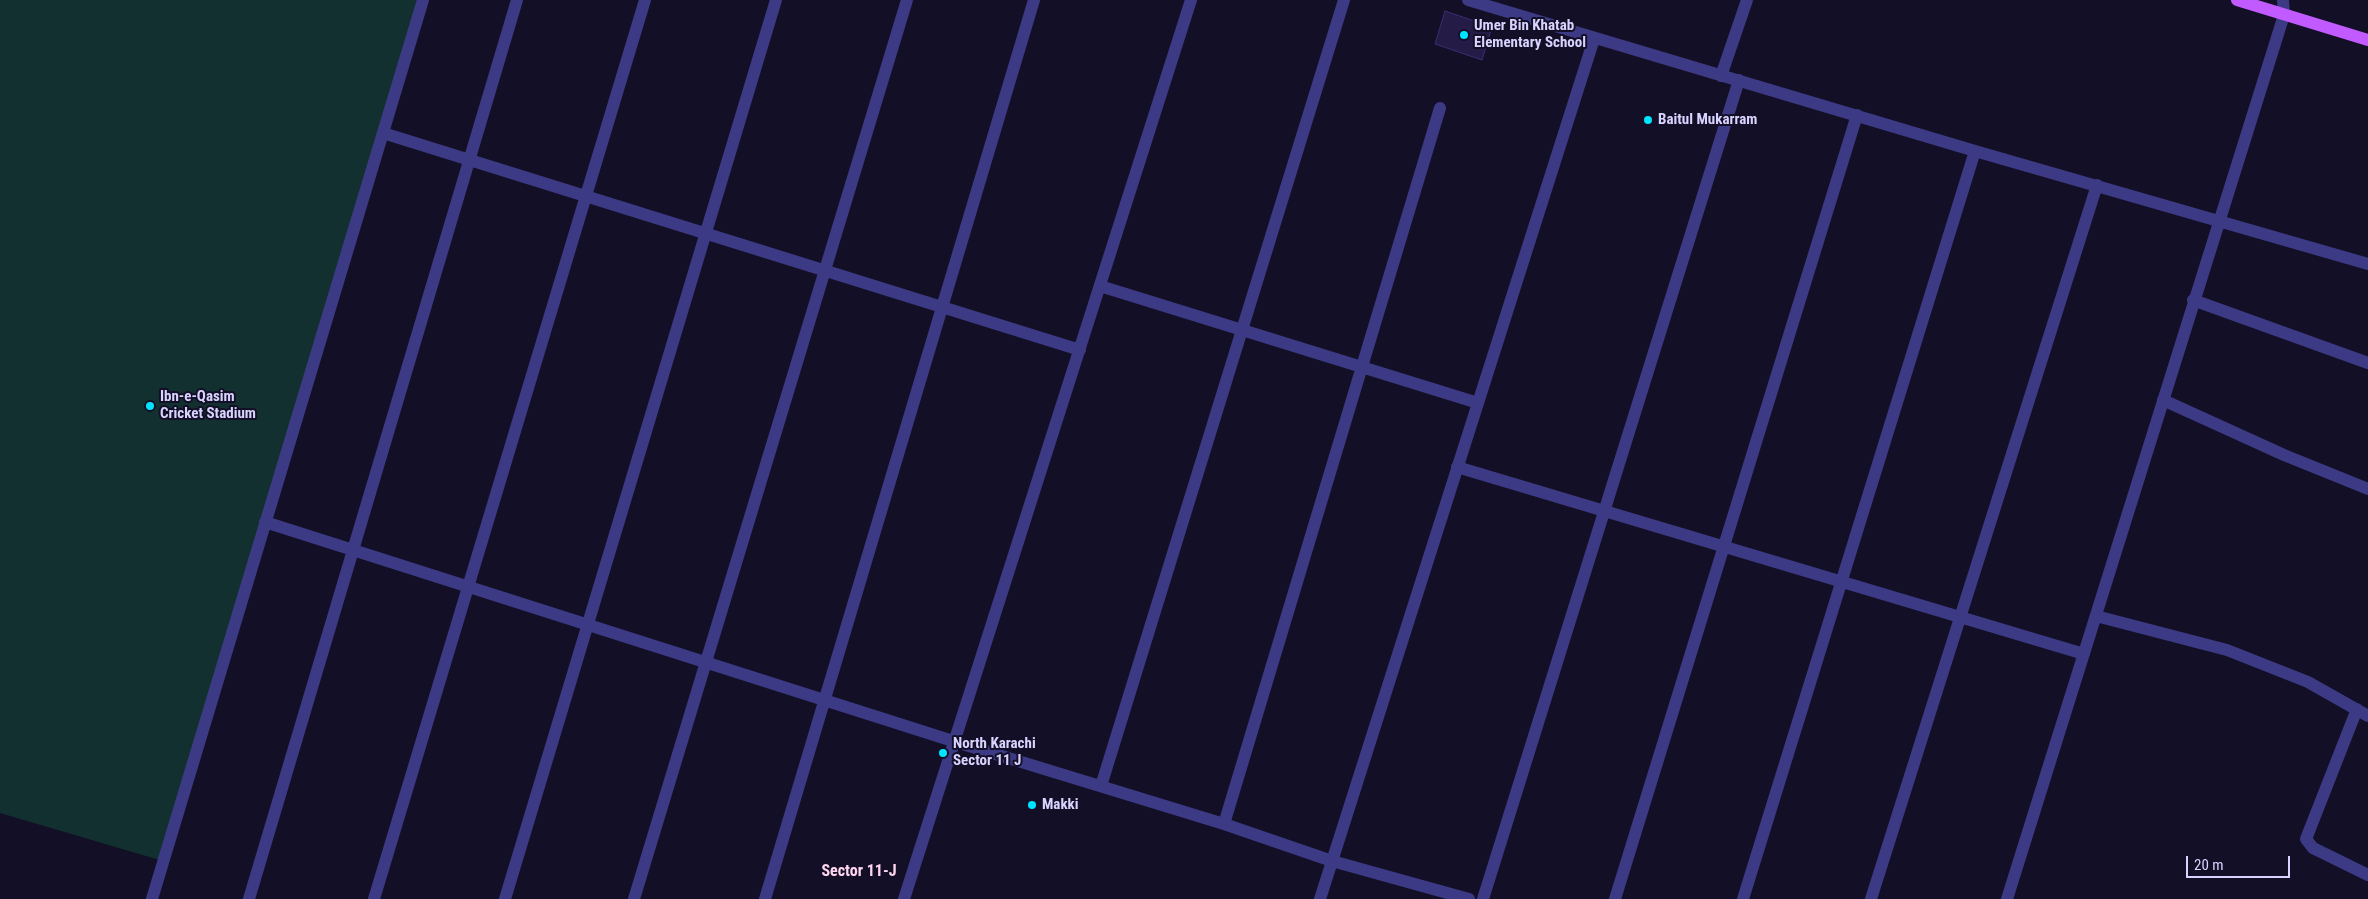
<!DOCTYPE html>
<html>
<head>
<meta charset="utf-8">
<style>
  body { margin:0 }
  #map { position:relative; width:2368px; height:899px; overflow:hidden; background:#130f26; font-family:"Roboto Condensed",sans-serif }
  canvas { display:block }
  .scale { position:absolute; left:2186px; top:856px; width:104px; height:22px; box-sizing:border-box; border:2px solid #d9d4ff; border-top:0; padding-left:6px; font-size:15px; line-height:18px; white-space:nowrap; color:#d9d4ff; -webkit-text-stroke:4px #130f26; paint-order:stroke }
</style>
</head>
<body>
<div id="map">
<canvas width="2368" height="899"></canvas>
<div class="scale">20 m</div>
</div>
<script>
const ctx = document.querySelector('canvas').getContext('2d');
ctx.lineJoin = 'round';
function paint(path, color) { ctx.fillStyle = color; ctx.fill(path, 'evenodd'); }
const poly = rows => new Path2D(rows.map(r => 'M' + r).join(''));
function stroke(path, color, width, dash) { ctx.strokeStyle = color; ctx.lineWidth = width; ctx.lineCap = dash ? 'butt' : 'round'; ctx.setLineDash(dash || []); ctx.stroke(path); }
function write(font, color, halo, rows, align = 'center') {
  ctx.font = font + ' "Roboto Condensed",sans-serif'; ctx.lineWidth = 4; ctx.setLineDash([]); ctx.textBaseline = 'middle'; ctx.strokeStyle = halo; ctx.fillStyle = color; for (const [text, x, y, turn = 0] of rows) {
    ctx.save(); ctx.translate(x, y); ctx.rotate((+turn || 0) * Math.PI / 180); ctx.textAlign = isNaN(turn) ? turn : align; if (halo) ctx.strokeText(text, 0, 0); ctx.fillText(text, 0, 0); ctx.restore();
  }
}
paint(poly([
  [0,0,423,0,163,861,0,813]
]), '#12302f');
const building = poly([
  [1445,11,1492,27,1482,60,1435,44,1445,11]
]);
paint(building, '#241b47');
stroke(building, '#3b2d73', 1);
stroke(poly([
  [1468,0,1975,151,2368,264],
  [1721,76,1747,0],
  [383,133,1080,350],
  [1100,286,1478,403],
  [2193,300,2368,363],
  [2163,400,2284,455,2368,489],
  [1457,467,2084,654],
  [265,522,956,742,1224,824,1332,861,1469,899],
  [2096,616,2227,650,2308,682,2368,716],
  [2357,709,2306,839,2313,848,2368,875],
  [1101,786,1344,0],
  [1224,824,1440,108],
  [152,899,423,0],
  [249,899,517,0],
  [374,899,645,0],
  [505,899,776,0],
  [634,899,907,0],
  [765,899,1034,0],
  [904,899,1191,0],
  [1320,899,1594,39],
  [1483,899,1739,80],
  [1615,899,1857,115],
  [1743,899,1975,151],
  [1871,899,2097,185],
  [2007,899,2284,15,2283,0]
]), '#3d3a85', 12);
stroke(poly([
  [2237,0,2368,40]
]), '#c25bff', 12);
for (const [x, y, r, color] of [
  [1464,35,5,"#00e5ff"],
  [1648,120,5,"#00e5ff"],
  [150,406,5,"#00e5ff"],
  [943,753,5,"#00e5ff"],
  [1032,805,5,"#00e5ff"]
]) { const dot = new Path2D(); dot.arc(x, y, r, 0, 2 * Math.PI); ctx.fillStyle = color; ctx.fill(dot); stroke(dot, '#130f26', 2); }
write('bold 15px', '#d9d4ff', '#130f26', [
  ["Umer Bin Khatab",1474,26],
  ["Elementary School",1474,43],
  ["Baitul Mukarram",1658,120],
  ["Ibn-e-Qasim",160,397],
  ["Cricket Stadium",160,414],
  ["North Karachi",953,744],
  ["Sector 11 J",953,761],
  ["Makki",1042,805]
], 'left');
write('bold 16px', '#ffd6f0', '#130f26', [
  ["Sector 11-J",859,872]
]);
</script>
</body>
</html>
